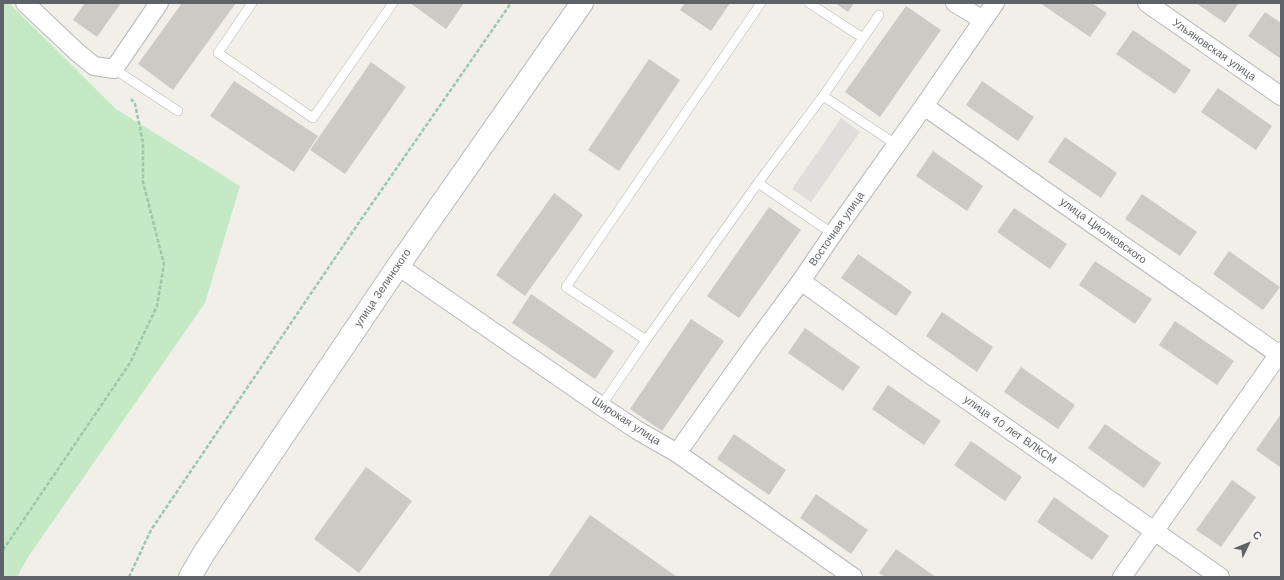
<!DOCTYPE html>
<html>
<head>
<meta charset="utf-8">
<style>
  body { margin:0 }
  #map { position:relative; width:1284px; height:580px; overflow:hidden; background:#f1efe8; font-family:"Work Sans",sans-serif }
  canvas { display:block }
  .frame { position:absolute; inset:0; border:4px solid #5f6368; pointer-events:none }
  .north { position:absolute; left:1228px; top:524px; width:40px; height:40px; -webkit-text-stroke:3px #fff; paint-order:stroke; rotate:47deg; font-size:11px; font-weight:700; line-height:16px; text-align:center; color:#5f6368 }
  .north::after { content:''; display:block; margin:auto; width:14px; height:18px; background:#5f6368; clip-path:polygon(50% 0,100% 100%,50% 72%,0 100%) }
</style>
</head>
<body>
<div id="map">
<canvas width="1284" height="580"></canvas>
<div class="frame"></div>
<div class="north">С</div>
</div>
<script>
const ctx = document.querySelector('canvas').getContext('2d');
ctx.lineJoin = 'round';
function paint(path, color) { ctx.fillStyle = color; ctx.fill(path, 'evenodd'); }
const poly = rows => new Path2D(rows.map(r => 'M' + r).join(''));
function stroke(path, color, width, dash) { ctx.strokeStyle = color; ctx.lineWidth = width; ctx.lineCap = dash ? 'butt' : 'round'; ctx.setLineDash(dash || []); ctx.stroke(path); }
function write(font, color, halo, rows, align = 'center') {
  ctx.font = font + ' "Work Sans",sans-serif'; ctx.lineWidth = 3; ctx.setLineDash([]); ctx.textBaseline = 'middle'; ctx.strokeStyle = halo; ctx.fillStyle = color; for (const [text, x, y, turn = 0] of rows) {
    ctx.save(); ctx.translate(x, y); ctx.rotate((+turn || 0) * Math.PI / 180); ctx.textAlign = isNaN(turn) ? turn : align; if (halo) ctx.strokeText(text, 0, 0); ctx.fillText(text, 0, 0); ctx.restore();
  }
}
paint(poly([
  [841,118,860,132,811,202,792,189]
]), '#e0deda');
paint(poly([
  [3,3,9,3,116,109,240,186,205,303,28,557,17,577,3,577]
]), '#c5e8c5');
paint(poly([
  [85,3,121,3,97,37,73,20],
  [182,3,236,3,173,90,138,64],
  [410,3,464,3,446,29],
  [685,3,730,3,711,31,680,10],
  [835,3,854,3,848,12],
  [1040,3,1092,3,1107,13,1090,37],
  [1196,3,1239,3,1225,23],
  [906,6,941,30,880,117,845,92],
  [1265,12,1281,23,1281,59,1248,36],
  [1133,30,1191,70,1175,94,1116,54],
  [649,59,680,80,619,171,588,150],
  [371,62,406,87,345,174,310,150],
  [234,81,318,136,294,172,210,116],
  [982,81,1034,117,1018,141,966,105],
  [1218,88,1272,126,1256,150,1201,112],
  [1065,137,1117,173,1101,198,1048,162],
  [933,151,983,186,967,211,916,176],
  [554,193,583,215,525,296,496,275],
  [1142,194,1197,232,1180,256,1125,219],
  [769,207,801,230,739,318,707,296],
  [1014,208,1067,244,1050,269,997,232],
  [1229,251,1280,287,1263,310,1213,274],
  [858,254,912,292,896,316,841,278],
  [1095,261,1152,299,1135,324,1079,285],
  [531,294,614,351,595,379,512,323],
  [942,312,993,347,977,372,926,336],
  [691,319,724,341,662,431,630,409],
  [1175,321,1234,361,1217,385,1159,345],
  [805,328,860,367,843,391,788,353],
  [1021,367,1075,405,1058,429,1004,392],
  [888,385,941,421,924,445,872,409],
  [1281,414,1281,466,1280,467,1256,450],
  [1105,424,1161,463,1144,488,1088,448],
  [734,434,786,470,769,495,717,459],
  [971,441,1022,477,1005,501,954,465],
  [366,467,412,501,359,573,314,539],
  [1232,480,1256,497,1221,547,1196,530],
  [816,494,868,530,851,554,800,518],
  [1054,497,1109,536,1092,560,1037,522],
  [590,515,677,577,548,577],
  [896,549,936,577,885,577,879,573]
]), '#cccac5');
const lane = poly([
  [252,3,218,53,313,118,393,3],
  [761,3,566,287,646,340,758,183,823,96,879,15],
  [809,3,863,38],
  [114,69,178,111],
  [823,96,897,145],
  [758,183,833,234],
  [601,406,646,340]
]);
const street = poly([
  [25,3,78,53,94,66,114,69,159,3],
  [955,3,983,20],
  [1147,3,1281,96],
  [924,106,1281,356],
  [398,266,601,406,637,430,677,453,853,577],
  [801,281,918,366,1220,577],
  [677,453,753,346,801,281,833,234,924,106,995,3],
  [1122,577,1281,351]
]);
const secondary = poly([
  [190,577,204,553,398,266,582,3]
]);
stroke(lane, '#b5b8bc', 10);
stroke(street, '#b5b8bc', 20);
stroke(secondary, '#b6babf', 24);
stroke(poly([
  [3,550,130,363,157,306,164,264,143,182,143,142,135,104,131,99],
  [129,577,151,530,360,221,511,3]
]), '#9cc7a9', 2.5, [4, 2]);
stroke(lane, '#fff', 9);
stroke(street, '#fff', 18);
stroke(secondary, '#fff', 22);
write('11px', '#5f6368', '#fff', [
  ["Ульяновская улица",1214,50,35],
  ["Восточная улица",837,229,-55],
  ["улица Циолковского",1103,231,36],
  ["улица Зелинского",383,288,-56],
  ["Широкая улица",626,421,33],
  ["улица 40 лет ВЛКСМ",1010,430,35]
]);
</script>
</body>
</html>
